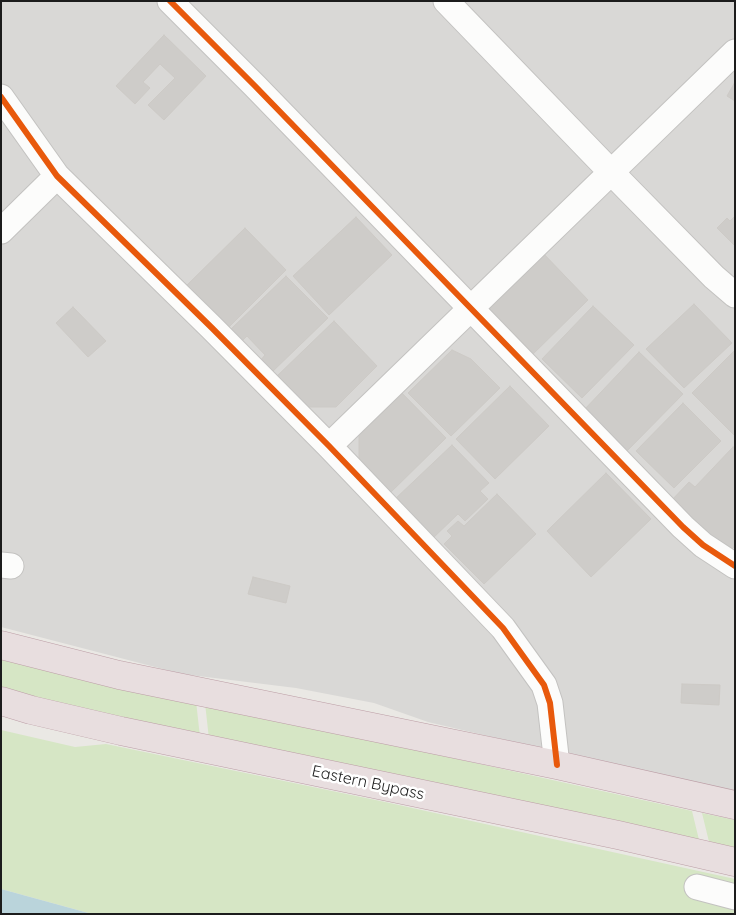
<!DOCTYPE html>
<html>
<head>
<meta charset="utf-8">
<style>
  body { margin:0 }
  #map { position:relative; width:736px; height:915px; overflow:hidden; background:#eae8e4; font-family:Quicksand,sans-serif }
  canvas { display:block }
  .frame { position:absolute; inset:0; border:2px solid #1c1c1c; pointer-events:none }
</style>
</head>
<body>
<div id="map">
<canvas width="736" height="915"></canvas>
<div class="frame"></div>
</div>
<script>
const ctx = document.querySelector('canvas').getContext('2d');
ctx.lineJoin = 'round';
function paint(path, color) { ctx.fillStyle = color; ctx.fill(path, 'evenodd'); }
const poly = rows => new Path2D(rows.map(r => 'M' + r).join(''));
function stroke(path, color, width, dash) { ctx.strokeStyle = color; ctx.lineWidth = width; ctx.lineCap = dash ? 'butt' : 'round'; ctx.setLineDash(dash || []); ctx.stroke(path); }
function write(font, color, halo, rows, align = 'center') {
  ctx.font = font + ' Quicksand,sans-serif'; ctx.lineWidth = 5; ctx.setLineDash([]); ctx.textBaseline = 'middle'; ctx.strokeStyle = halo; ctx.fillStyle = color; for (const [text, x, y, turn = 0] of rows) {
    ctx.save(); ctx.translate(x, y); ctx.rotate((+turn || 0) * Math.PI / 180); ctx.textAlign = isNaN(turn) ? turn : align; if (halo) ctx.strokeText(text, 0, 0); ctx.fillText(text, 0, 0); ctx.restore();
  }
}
paint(poly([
  [1,1,735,1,735,794,428,722,374,703,296,688,182,674,1,627]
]), '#d9d8d6');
paint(poly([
  [1,648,196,701,200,737,1,689],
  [205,703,692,811,700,844,209,739],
  [1,730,75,747,106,744,385,802,735,879,735,914,92,914,1,889],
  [702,813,735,820,735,852,710,846]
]), '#d6e6c5');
paint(poly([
  [1,889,92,914,1,914]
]), '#bad4db');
const building = poly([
  [164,35,206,76,164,120,148,105,175,78,160,64,143,82,150,88,135,104,116,86,164,35],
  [735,82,735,101,727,96,735,82],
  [735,216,735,246,717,228,727,218,730,221,735,216],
  [356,217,392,255,329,315,293,276,356,217],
  [245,228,286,270,227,329,185,287,245,228],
  [541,251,588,300,531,356,483,309,541,251],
  [286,276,328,318,271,373,260,361,265,355,247,336,242,341,231,329,286,276],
  [694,304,732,343,684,388,646,349,694,304],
  [593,306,634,345,582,398,542,359,593,306],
  [73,307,106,341,88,357,56,323,73,307],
  [334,321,377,366,336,407,305,407,276,377,334,321],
  [452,350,471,359,500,388,451,436,408,393,452,350],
  [735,350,735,436,692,393,735,350],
  [639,352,683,394,627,451,584,410,639,352],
  [510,386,549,426,495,479,456,439,510,386],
  [398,389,446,438,390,493,359,462,359,428,398,389],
  [683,403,721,441,674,488,636,451,683,403],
  [452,445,489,483,480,491,488,499,465,521,458,514,432,539,394,500,452,445],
  [733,447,735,448,735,546,725,556,670,502,689,482,695,487,733,447],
  [606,473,651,519,591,577,547,531,606,473],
  [497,494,536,534,484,584,444,544,452,536,447,531,458,521,464,526,497,494],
  [253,577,290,586,286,603,248,594,253,577],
  [682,684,720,685,719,705,681,703,682,684]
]);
paint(building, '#ceccc9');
stroke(building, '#cdcac6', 1);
const minor = poly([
  [170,1,255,86,683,527,703,545,735,566],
  [446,1,611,172,714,277,735,295],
  [1,97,57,176,212,328,329,446,503,628,544,685,550,703,557,765],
  [1,231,57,176],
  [329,446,735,52],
  [1,565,11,566],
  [697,887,735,897]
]);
const highway = poly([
  [1,645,119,675,557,765,735,805],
  [1,701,31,710,121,731,618,835,735,862]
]);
stroke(minor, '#c3c2c0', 27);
stroke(highway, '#bc9ea6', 29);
stroke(minor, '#fcfcfb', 25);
stroke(highway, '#e8dedf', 28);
stroke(poly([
  [170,1,255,86,683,527,703,545,735,566],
  [1,97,57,176,212,328,329,446,503,628,544,685,550,703,557,765]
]), '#e8590c', 6);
write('16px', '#1c1c1c', '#fff', [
  ["Eastern Bypass",368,783,12]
]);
</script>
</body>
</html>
